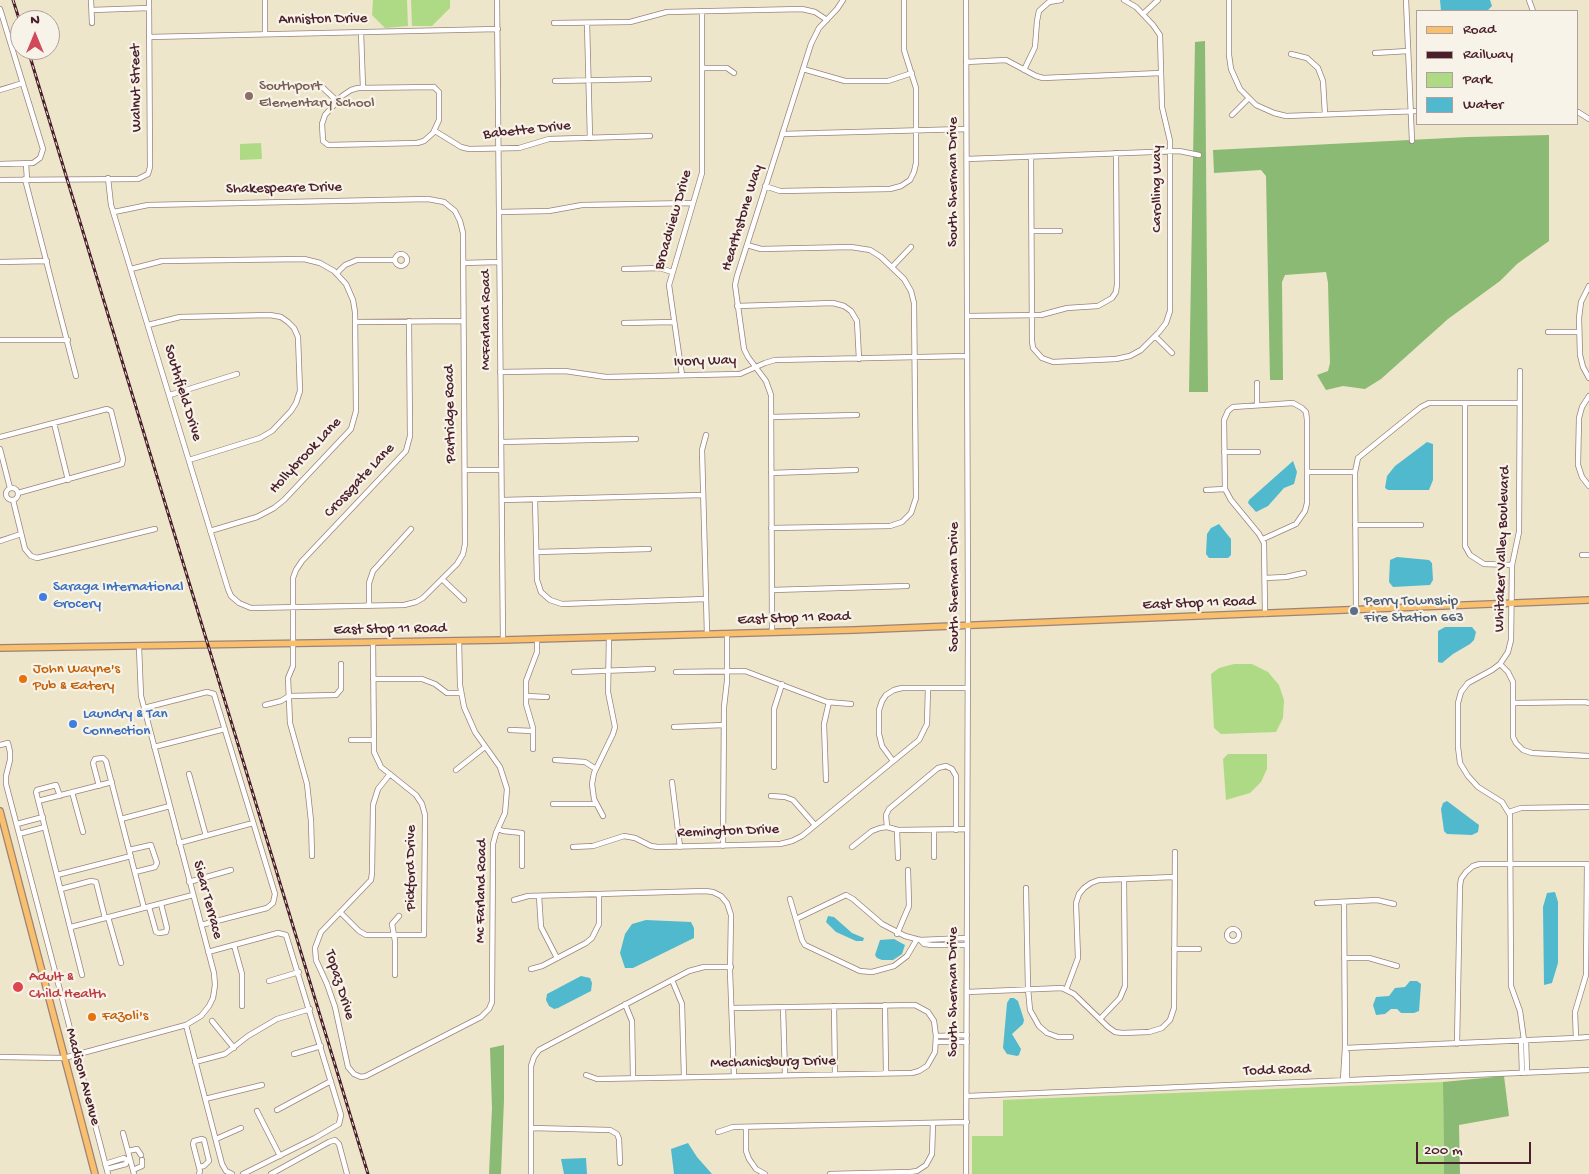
<!DOCTYPE html>
<html>
<head>
<meta charset="utf-8">
<style>
  body { margin:0 }
  #map { position:relative; width:1589px; height:1174px; overflow:hidden; background:#eee6cb; font-family:"Gochi Hand",sans-serif }
  canvas { display:block }
  .legend { position:absolute; left:1416px; top:10px; width:162px; height:115px; box-sizing:border-box; background:#f7f3e8; border:1px solid #b29e9c; margin:0; padding:6px 9px; list-style:none; font-size:15px; color:#4a1f2b }
  .legend li { display:flex; align-items:center; gap:10px; height:25px }
  .legend b { width:25px; border:1px solid #b29e9c }
  .north { position:absolute; left:10px; top:10px; width:50px; height:50px; box-sizing:border-box; background:#f7f3e8; border:1px solid #b29e9c; border-radius:50%; rotate:0deg; font-size:14px; font-weight:700; line-height:20px; text-align:center; color:#4a1f2b }
  .north::after { content:''; display:block; margin:auto; width:18px; height:22px; background:#d1495b; clip-path:polygon(50% 0,100% 100%,50% 72%,0 100%) }
  .scale { position:absolute; left:1416px; top:1142px; width:115px; height:22px; box-sizing:border-box; border:2px solid #4a1f2b; border-top:0; padding-left:6px; font-size:15px; line-height:18px; white-space:nowrap; color:#4a1f2b; -webkit-text-stroke:4px #f7f3e8; paint-order:stroke }
</style>
</head>
<body>
<div id="map">
<canvas width="1589" height="1174"></canvas>
<ul class="legend">
<li><b style="height:6px;background:#f8bf6c"></b>Road</li>
<li><b style="height:6px;background:#4a1f2b"></b>Railway</li>
<li><b style="height:14px;background:#aeda86"></b>Park</li>
<li><b style="height:14px;background:#50b9cd"></b>Water</li>
</ul>
<div class="north">N</div>
<div class="scale">200 m</div>
</div>
<script>
const ctx = document.querySelector('canvas').getContext('2d');
ctx.lineJoin = 'round';
function paint(path, color) { ctx.fillStyle = color; ctx.fill(path, 'evenodd'); }
const poly = rows => new Path2D(rows.map(r => 'M' + r).join(''));
function stroke(path, color, width, dash) { ctx.strokeStyle = color; ctx.lineWidth = width; ctx.lineCap = dash ? 'butt' : 'round'; ctx.setLineDash(dash || []); ctx.stroke(path); }
function write(font, color, halo, rows, align = 'center') {
  ctx.font = font + ' "Gochi Hand",sans-serif'; ctx.lineWidth = 4.5; ctx.setLineDash([]); ctx.textBaseline = 'middle'; ctx.strokeStyle = halo; ctx.fillStyle = color; for (const [text, x, y, turn = 0] of rows) {
    ctx.save(); ctx.translate(x, y); ctx.rotate((+turn || 0) * Math.PI / 180); ctx.textAlign = isNaN(turn) ? turn : align; if (halo) ctx.strokeText(text, 0, 0); ctx.fillText(text, 0, 0); ctx.restore();
  }
}
paint(poly([
  [373,0,407,0,408,26,385,28,372,15],
  [411,0,450,0,450,8,432,26,412,26],
  [261,143,262,159,240,160,240,144],
  [1234,664,1252,664,1268,672,1279,685,1284,700,1283,718,1276,732,1221,734,1214,728,1211,674,1219,668],
  [1228,754,1267,754,1267,769,1261,782,1250,793,1226,800,1223,759],
  [1443,1082,1444,1174,972,1174,972,1136,1003,1136,1003,1100]
]), '#aeda86');
paint(poly([
  [1205,41,1208,392,1189,392,1195,42],
  [1549,135,1549,241,1517,264,1500,281,1448,319,1381,379,1365,389,1343,386,1326,390,1317,375,1328,371,1330,363,1328,283,1326,272,1285,275,1282,282,1283,380,1270,380,1266,176,1261,170,1214,173,1213,150,1468,137],
  [504,1045,504,1100,501,1174,489,1174,492,1108,490,1048],
  [1504,1076,1509,1116,1459,1125,1460,1174,1444,1174,1443,1082]
]), '#8aba73');
paint(poly([
  [1440,0,1490,0,1492,6,1487,11,1441,11],
  [1427,442,1433,444,1433,480,1429,490,1388,490,1385,488,1387,476,1395,466],
  [1293,461,1297,472,1294,484,1284,488,1268,506,1256,512,1248,503,1249,500],
  [1219,524,1231,539,1231,555,1228,558,1209,558,1206,554,1207,534,1211,528],
  [1397,557,1429,560,1432,563,1433,580,1430,585,1393,587,1389,582,1390,560],
  [1445,627,1472,627,1476,632,1474,640,1470,644,1453,654,1442,663,1438,662,1438,631],
  [1447,801,1479,825,1478,832,1472,835,1447,834,1444,831,1441,809,1443,803],
  [1555,892,1558,902,1558,963,1552,983,1544,985,1543,907,1547,893],
  [828,916,834,917,852,933,864,938,863,941,856,941,836,932,826,922],
  [646,920,691,922,694,928,694,938,633,968,625,968,620,953,625,934,632,924],
  [894,939,905,945,902,954,893,960,882,960,877,958,875,955,880,940],
  [581,976,590,978,592,983,591,991,558,1008,554,1009,549,1006,546,1000,547,994],
  [1410,981,1417,981,1421,984,1419,1011,1414,1013,1401,1013,1397,1009,1391,1009,1385,1014,1376,1015,1373,1005,1376,997,1389,996,1395,988,1405,987],
  [1010,998,1014,998,1018,1001,1024,1020,1023,1024,1012,1034,1021,1049,1019,1055,1017,1056,1007,1054,1003,1048,1007,1003],
  [688,1143,697,1157,712,1174,674,1174,671,1149],
  [586,1158,587,1174,564,1174,561,1159]
]), '#50b9cd');
const minor = poly([
  [91,0,92,23],
  [265,0,265,34],
  [497,0,503,640],
  [966,0,968,626,966,1174],
  [1229,0,1229,55,1231,69,1240,89,1256,105,1274,113,1286,116,1418,111],
  [1406,0,1412,141],
  [1529,0,1533,11],
  [0,9,43,149,40,158,33,163,0,164],
  [92,10,149,8],
  [1143,14,1158,0],
  [554,23,630,22,667,12,802,9,815,12,827,20],
  [587,23,590,138],
  [361,32,363,88],
  [149,37,498,29],
  [1375,53,1408,51],
  [1291,54,1307,58,1318,68,1323,81,1325,114],
  [966,62,1006,60,1036,76,1043,78,1161,73],
  [702,68,727,68,734,73],
  [803,69,845,81,888,81,912,73],
  [1024,70,1035,47,1037,21,1039,11,1049,2,1061,0],
  [555,81,649,79],
  [321,86,337,101],
  [434,87,439,92,439,120,433,133,424,141,417,143,328,145,323,141,322,124,325,115,342,96,351,90,358,88,434,87],
  [0,90,23,83],
  [1578,112,1589,119],
  [1232,115,1248,99],
  [435,131,461,147,469,149,519,148,549,139,650,136],
  [782,134,966,129],
  [1031,157,1032,341,1033,348,1042,358,1053,362,1116,359,1130,356,1141,350,1159,332,1166,323,1170,311,1170,141,1162,107,1160,35,1153,25,1136,7,1124,0],
  [967,159,1179,151,1199,155],
  [26,164,27,179],
  [108,178,111,205,228,589,231,596,239,603,251,608,404,605,416,602,423,598,457,564,463,554,465,544,463,233,460,221,455,211,444,202,428,199,148,205,114,212],
  [25,179,76,376],
  [0,180,138,179,148,174,150,167,149,0],
  [765,186,780,191,890,189,901,186,910,180,914,172,916,163,916,88,904,50,904,0],
  [499,212,549,211,582,205,693,203],
  [1032,231,1060,231],
  [747,245,761,249,851,247,870,250,881,257,904,279,911,291,914,303,916,498,911,513,902,522,890,526,771,528],
  '395 260a6 6 0 1 1 12 0a6 6 0 1 1-12 0Z',
  [0,262,47,261],
  [463,263,499,262],
  [892,267,911,247],
  [131,269,162,261,304,259,320,263,334,271,346,284,353,300,355,312,356,411,351,429,284,500,274,508,257,517,210,531],
  [624,269,660,268,672,272],
  [337,273,345,265,357,260,394,260],
  [1589,286,1581,302,1579,318,1580,355,1583,367,1589,378],
  [737,306,833,303,844,306,851,311,857,321,859,359],
  [967,316,1041,315,1067,308,1098,306,1112,298,1116,292,1117,284,1116,153],
  [355,322,463,321],
  [624,323,674,322],
  [148,325,180,317,270,315,281,317,288,322,294,328,298,337,300,391,296,403,291,411,272,431,260,438,189,460],
  [1548,332,1579,332],
  [1155,336,1172,353],
  [0,340,68,340],
  [1520,371,1519,532,1512,565,1511,640,1508,652,1500,664,1492,670,1468,683,1461,692,1458,703,1458,747,1460,763,1468,776,1478,787,1502,802,1510,815,1511,986,1520,1011,1524,1040],
  [500,372,565,371,606,377,740,374,765,363,775,360,967,356],
  [682,375,669,285,702,173,702,11],
  [1257,383,1257,404],
  [170,395,237,374],
  [1589,396,1582,407,1579,418,1578,465,1582,477,1589,486],
  [1465,403,1465,546,1470,555,1484,564,1512,565],
  [771,417,857,415],
  [54,423,68,480],
  [706,435,702,450,707,634],
  [0,437,107,409,111,411,123,459,122,464,18,493],
  [501,442,636,439],
  [0,449,10,488],
  [1224,452,1258,452],
  [465,470,501,470],
  [1307,472,1355,472],
  [771,473,856,470],
  '6 494a6 6 0 1 1 12 0a6 6 0 1 1-12 0Z',
  [1206,490,1225,489],
  [13,500,25,549,31,556,37,558,155,529],
  [502,500,703,495],
  [535,500,537,580,541,592,550,600,562,604,706,599],
  [1355,525,1421,525],
  [1263,539,1296,524,1305,511,1307,503,1307,420,1306,412,1302,408,1293,403,1233,407,1228,411,1224,420,1225,489,1231,500,1259,534,1264,543,1265,614],
  [0,541,21,534],
  [536,552,649,549],
  [1582,555,1589,555],
  [1265,578,1286,577,1304,573],
  [442,579,464,600],
  [772,590,907,586],
  [369,606,369,583,373,571,411,529],
  [1356,610,1355,472,1358,458,1421,407,1429,403,1519,403],
  [772,632,771,395,766,381,748,357,744,349,735,285,737,276,811,44,819,28,837,9,843,0],
  [1500,664,1508,672,1513,682,1513,737,1516,743,1523,750,1532,753,1589,756],
  [574,672,653,669],
  [676,672,745,671,827,702,851,704],
  [373,679,422,679,435,684,447,693,461,693],
  [526,696,547,697],
  [1513,703,1585,702,1589,703],
  [265,705,281,701,289,696,336,695,341,689,341,664],
  [144,708,207,692,214,694,275,894,273,903,267,908,201,925],
  [674,727,724,725],
  [510,730,533,731],
  [351,740,373,740],
  [0,745,8,743,10,752,10,760,6,776,6,784,108,1174],
  [154,747,225,729],
  [533,749,533,728,526,704,526,681,537,652,537,639],
  [555,760,585,762,596,769],
  [893,761,882,746,879,734,879,710,882,701,886,695,894,690,902,688,968,688],
  [774,767,774,709,782,684],
  [456,770,485,747],
  [189,774,206,836],
  [390,774,378,789,373,805,372,873,371,880,321,932,315,948,316,960,327,984,335,1007,348,1067,354,1074,361,1077,366,1076,481,1017,489,1009,492,1002,493,844,496,833,505,813,507,789,500,767,475,732,464,707,460,685,459,641],
  [826,780,824,724,829,702],
  [672,782,680,847],
  [99,786,93,763,95,759,103,758,106,761,144,908],
  [72,792,83,832],
  [60,796,56,785,37,790,36,792,82,975],
  [771,796,785,797,793,800,815,825],
  [38,801,112,782],
  [553,804,595,804],
  [1509,812,1521,808,1589,807],
  [603,816,594,799,592,784,594,773,613,734,615,727,608,692,609,637],
  [121,819,170,806],
  [17,824,43,817],
  [887,827,886,815,889,809,938,768,946,766,952,769,956,776,956,830],
  [498,829,503,831,522,833,522,866],
  [897,830,898,858],
  [934,830,934,857],
  [19,834,45,827],
  [179,843,253,823],
  [723,846,724,707,727,681,727,634],
  [573,847,593,846,624,836,635,838,651,846,658,847,780,844,792,841,802,836,919,740,927,724,928,688],
  [852,847,872,831,880,828,887,827,898,830,967,829],
  [129,850,151,845,157,863,155,867,135,872],
  [312,856,311,821,307,784,290,723,288,678,293,666,293,578,296,570,302,561,406,451,410,436,409,321],
  [1587,864,1586,975,1575,1012,1576,1038,1589,1037],
  [57,875,131,856],
  [189,882,231,870],
  [1026,888,1028,989,1030,1010,1039,1026,1047,1033,1058,1037,1071,1037],
  [61,889,91,881,96,882,105,918],
  [539,896,541,927,557,958],
  [790,899,802,940,805,945,860,971,872,972,894,966,907,956,917,939],
  [514,900,528,896,705,891,713,892,721,896,727,903,731,915,730,972,734,1076],
  [1344,902,1345,1048,1576,1038],
  [1317,903,1377,900,1394,904],
  [149,907,156,932,159,933,166,932,167,928,161,904],
  [340,912,359,931,366,935,424,935,425,815,422,804,416,795,381,767,374,752,373,642],
  [108,917,121,963],
  [796,919,846,895,853,899,882,924,905,936,920,940,967,938],
  [71,927,193,895],
  '1227 935a6 6 0 1 1 12 0a6 6 0 1 1-12 0Z',
  [897,934,909,906,908,870],
  [920,940,924,944,932,945,966,945],
  [234,945,242,974,242,1006],
  [1174,949,1199,949],
  [208,952,278,933,286,935,341,1115,339,1124,315,1138,243,1174],
  [1344,958,1369,958,1397,966],
  [531,969,542,966,586,943,592,938,599,924,599,894],
  [395,975,395,941,392,924,399,916],
  [672,980,682,1004,684,1077],
  [269,981,299,972],
  [1066,990,1078,958,1076,903,1079,894,1084,888,1091,883,1099,880,1174,877],
  [967,992,1062,988,1074,994,1108,1027,1115,1032,1122,1033,1149,1032,1162,1028,1170,1020,1174,1008,1175,852],
  [625,1004,632,1021,633,1078],
  [885,1005,886,1073],
  [834,1006,835,1074],
  [783,1007,785,1075],
  [1100,1019,1120,998,1125,986,1124,879],
  [212,1021,234,1048],
  [186,1025,222,1164,226,1171,232,1174],
  [936,1036,967,1035],
  [1521,1040,1522,1073],
  [1526,1040,1527,1073],
  [936,1042,967,1042],
  [1457,1044,1460,886,1461,879,1466,872,1473,866,1480,864,1589,864],
  [294,1054,321,1046],
  [0,1057,64,1058,186,1025,201,1016,209,1006,213,998,215,985,214,973,141,696,139,647],
  [195,1062,225,1054,248,1036,277,1019,310,1009],
  [586,1075,597,1079,912,1073,919,1071,927,1066,935,1052,936,1036,934,1021,928,1012,915,1005,733,1008],
  [1343,1080,1345,1048,1347,1054,1347,1080],
  [967,1096,1589,1070],
  [205,1099,262,1085],
  [277,1110,331,1081],
  [257,1111,280,1156],
  [746,1127,746,1151,749,1159,756,1169,765,1174],
  [531,1128,610,1130,617,1134,619,1139,620,1163],
  [718,1132,733,1127,967,1122],
  [216,1139,241,1128],
  [128,1151,137,1149,141,1155],
  [130,1159,134,1174],
  [105,1164,124,1158,127,1160],
  [199,1167,204,1166,209,1161,204,1140,202,1139,194,1141,193,1144,200,1171,199,1174],
  [107,1169,126,1164,127,1160,130,1159,123,1133],
  [133,1170,142,1166,142,1160],
  [271,1174,329,1142,335,1140,339,1144,347,1174],
  [531,1174,531,1066,534,1057,539,1050,689,971,704,967,731,967],
  [830,1174,910,1172,917,1171,926,1165,932,1154,933,1123]
]);
const major = poly([
  [0,648,503,640,854,630,1589,600],
  [0,811,95,1174]
]);
stroke(minor, '#9c827b', 6);
stroke(major, '#9c827b', 8);
stroke(minor, '#fff', 4.5);
stroke(major, '#f8bf6c', 5.5);
const rail = poly([
  [13,0,20,22],
  [28,50,368,1174]
]);
stroke(rail, '#4a1f2b', 3);
stroke(rail, '#f7f3e8', 1, [4]);
for (const [x, y, r, color] of [
  [249,96,5,"#8d6e63"],
  [43,597,5,"#3f7fe0"],
  [1354,611,5,"#5c6f8a"],
  [23,679,5,"#e8710a"],
  [73,724,5,"#3f7fe0"],
  [18,987,6,"#e0444e"],
  [92,1017,5,"#e8710a"]
]) { const dot = new Path2D(); dot.arc(x, y, r, 0, 2 * Math.PI); ctx.fillStyle = color; ctx.fill(dot); stroke(dot, '#f7f3e8', 2); }
write('15px', '#4a1f2b', '#f7f3e8', [
  ["Anniston Drive",323,20,-1],
  ["Walnut Street",137,88,-91],
  ["Babette Drive",527,131,-6],
  ["South Sherman Drive",954,182,-90],
  ["Shakespeare Drive",284,189,-1],
  ["Carolling Way",1158,189,-90],
  ["Hearthstone Way",743,218,-73],
  ["Broadview Drive",674,220,-74],
  ["McFarland Road",487,320,-90],
  ["Ivory Way",705,362,-2],
  ["Southfield Drive",182,393,73],
  ["Partridge Road",451,414,-91],
  ["Hollybrook Lane",306,456,-47],
  ["Crossgate Lane",360,481,-47],
  ["Whitaker Valley Boulevard",1503,549,-88],
  ["South Sherman Drive",955,587,-90],
  ["East Stop 11 Road",1199,604,-2],
  ["East Stop 11 Road",794,619,-2],
  ["East Stop 11 Road",390,630,-1],
  ["Remington Drive",728,832,-2],
  ["Pickford Drive",412,868,-90],
  ["Mc Farland Road",482,891,-89],
  ["Siear Terrace",207,900,75],
  ["Topaz Drive",339,985,73],
  ["South Sherman Drive",954,992,-90],
  ["Mechanicsburg Drive",773,1063,-1],
  ["Todd Road",1277,1071,-2],
  ["Madison Avenue",82,1077,75]
]);
write('15px', '#785e54', '#f7f3e8', [
  ["Southport",259,87],
  ["Elementary School",259,104]
], 'left');
write('15px', '#366cbe', '#f7f3e8', [
  ["Saraga International",53,588],
  ["Grocery",53,605],
  ["Laundry & Tan",83,715],
  ["Connection",83,732]
], 'left');
write('15px', '#4e5e75', '#f7f3e8', [
  ["Perry Township",1364,602],
  ["Fire Station 663",1364,619]
], 'left');
write('15px', '#c56008', '#f7f3e8', [
  ["John Wayne's",33,670],
  ["Pub & Eatery",33,687],
  ["Fazoli's",102,1017]
], 'left');
write('15px', '#be3a42', '#f7f3e8', [
  ["Adult &",29,978],
  ["Child Health",29,995]
], 'left');
</script>
</body>
</html>
